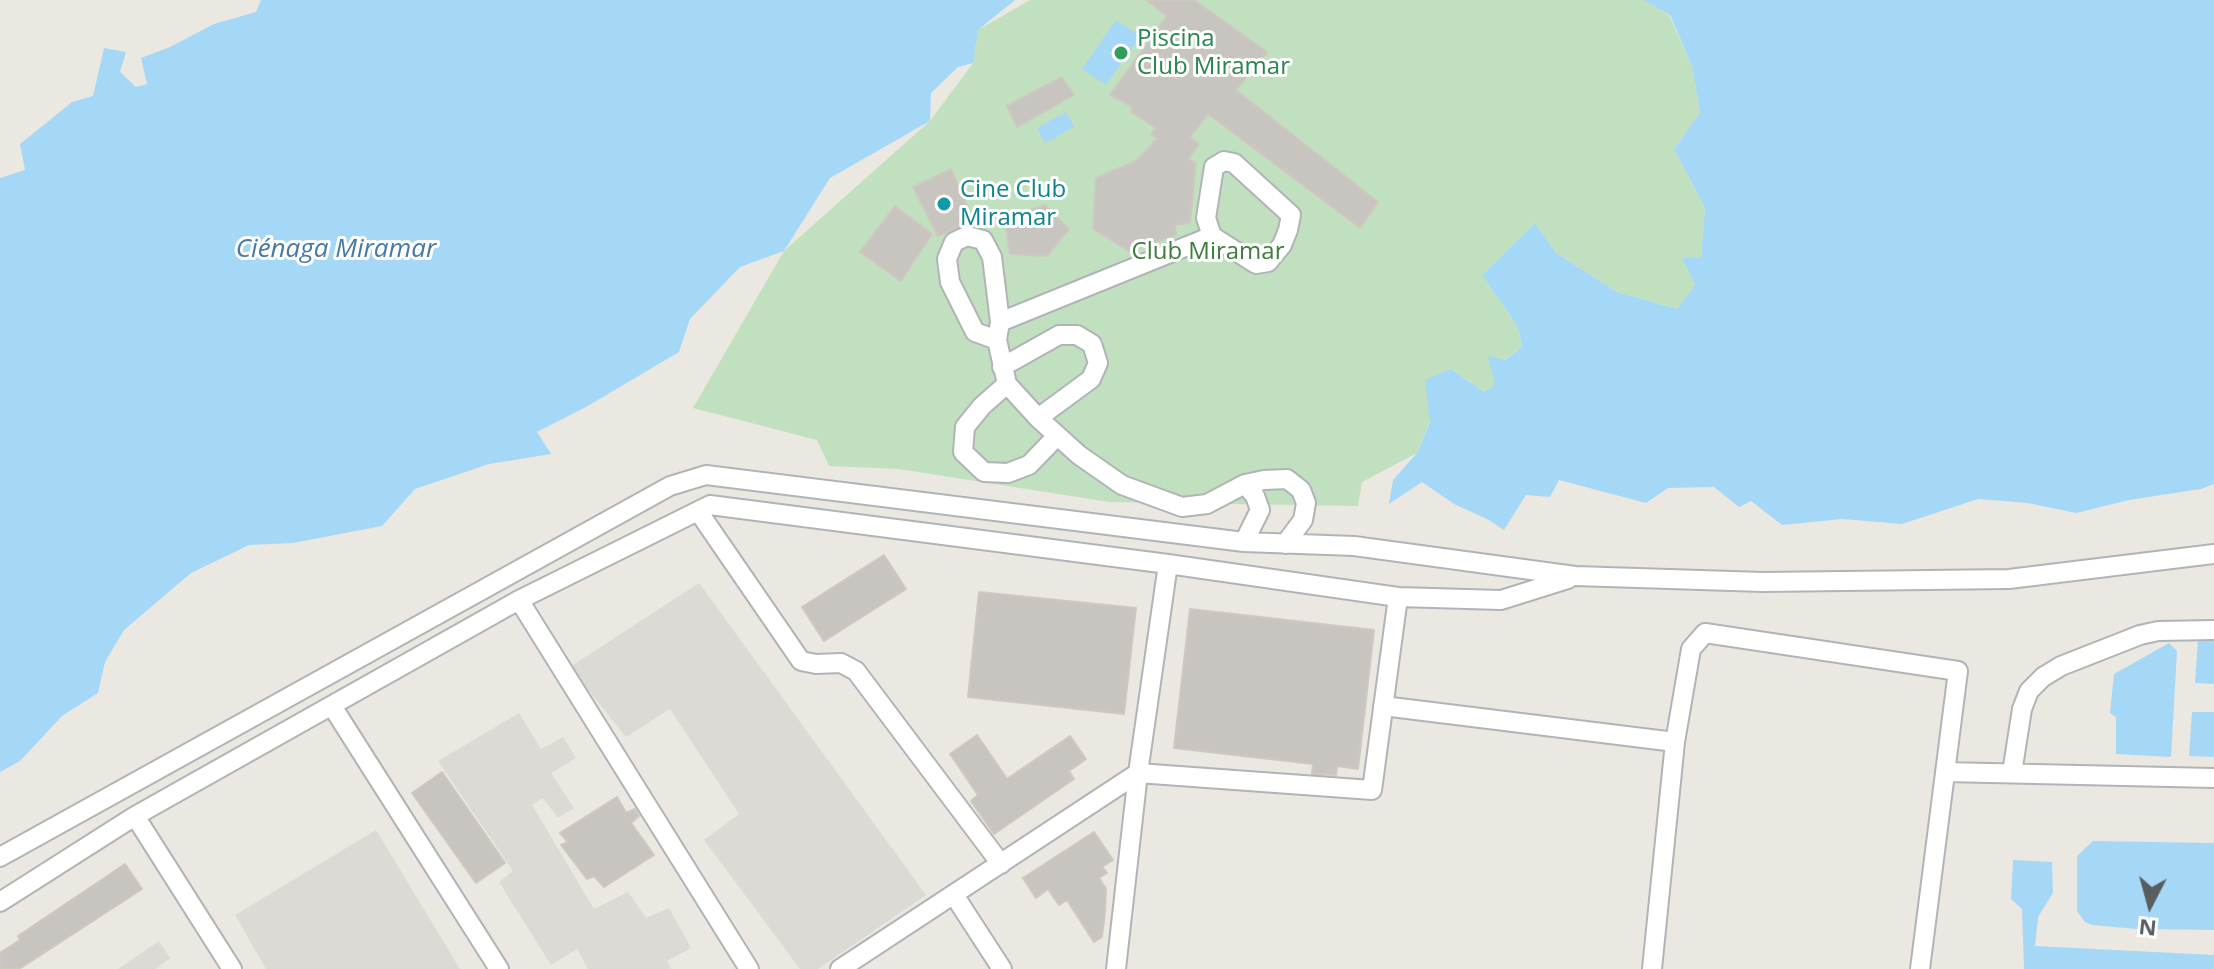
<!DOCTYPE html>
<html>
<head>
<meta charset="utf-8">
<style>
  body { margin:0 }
  #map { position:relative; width:2214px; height:969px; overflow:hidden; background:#ebe8e1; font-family:"Open Sans",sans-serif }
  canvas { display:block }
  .north { position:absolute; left:2110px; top:865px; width:80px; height:80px; -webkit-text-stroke:6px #fff; paint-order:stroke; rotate:186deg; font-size:22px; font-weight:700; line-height:32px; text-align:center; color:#595d60 }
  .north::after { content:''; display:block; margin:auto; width:28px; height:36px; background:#595d60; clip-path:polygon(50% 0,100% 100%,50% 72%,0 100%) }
</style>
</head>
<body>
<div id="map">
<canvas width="2214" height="969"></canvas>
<div class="north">N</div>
</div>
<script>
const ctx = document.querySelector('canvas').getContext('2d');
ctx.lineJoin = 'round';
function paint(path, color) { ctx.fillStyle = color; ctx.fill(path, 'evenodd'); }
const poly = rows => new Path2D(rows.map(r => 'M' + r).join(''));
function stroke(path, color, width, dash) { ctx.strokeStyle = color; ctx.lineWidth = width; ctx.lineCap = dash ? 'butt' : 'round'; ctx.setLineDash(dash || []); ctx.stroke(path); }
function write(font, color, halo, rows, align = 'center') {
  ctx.font = font + ' "Open Sans",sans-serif'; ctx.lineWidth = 6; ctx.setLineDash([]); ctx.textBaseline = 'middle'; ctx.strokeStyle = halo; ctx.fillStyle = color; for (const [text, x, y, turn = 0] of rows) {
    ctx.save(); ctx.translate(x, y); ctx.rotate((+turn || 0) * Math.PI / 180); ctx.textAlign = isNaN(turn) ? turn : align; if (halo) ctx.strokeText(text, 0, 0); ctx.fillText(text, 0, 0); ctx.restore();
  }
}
paint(poly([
  [699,583,926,895,818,969,800,969,704,840,739,814,670,709,626,737,570,667],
  [519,713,541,749,563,737,576,758,551,773,574,808,558,818,543,798,532,805,594,909,628,892,646,918,669,908,691,948,667,961,671,969,588,969,577,949,551,965,499,882,513,871,438,761],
  [376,830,460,969,266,969,235,915],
  [159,941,170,958,156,969,118,969]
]), '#dcdad5');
paint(poly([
  [1030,0,1643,0,1669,15,1692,66,1700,113,1674,149,1705,208,1701,259,1682,258,1695,285,1677,309,1617,292,1556,253,1535,223,1482,275,1518,327,1522,347,1504,360,1495,385,1484,392,1451,369,1417,453,1362,482,1358,506,1109,502,899,469,829,466,817,440,693,408,784,251,930,121,973,63,978,30]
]), '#c1e0bf');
paint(poly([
  [261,0,1015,0,978,30,973,63,958,67,931,93,930,121,830,178,784,251,740,267,690,319,679,352,586,407,537,432,551,454,489,464,415,489,382,526,293,543,249,545,191,573,124,630,105,662,98,693,62,716,20,761,0,772,0,178,25,170,20,144,72,102,93,96,104,48,126,52,120,72,136,87,147,84,141,58,170,47,214,24,256,12],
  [1643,0,2214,0,2214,484,2201,489,2129,500,2076,513,2028,503,1978,499,1902,524,1842,519,1782,525,1751,501,1739,507,1714,487,1668,488,1646,503,1559,480,1550,497,1526,495,1504,530,1489,520,1454,504,1422,482,1389,504,1393,480,1417,453,1430,422,1425,380,1451,369,1484,392,1495,385,1488,356,1505,360,1522,347,1518,327,1482,275,1535,223,1556,253,1617,292,1677,309,1695,285,1682,258,1701,258,1705,208,1674,149,1700,113,1692,66,1670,15],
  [1116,20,1140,36,1106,85,1082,69],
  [1066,112,1074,127,1045,143,1037,128],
  [2198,640,2214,640,2214,684,2195,683],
  [2169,643,2177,651,2171,757,2116,754,2116,717,2110,713,2114,674],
  [2192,712,2214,712,2214,757,2189,756],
  [2093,841,2214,843,2214,930,2136,929,2092,925,2085,922,2077,911,2077,856],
  [2013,860,2052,862,2053,893,2038,917,2035,946,2214,955,2214,969,2024,969,2022,909,2011,899]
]), '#a5d8f6');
const building = poly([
  [1146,0,1194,0,1267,52,1236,90,1378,202,1360,228,1208,114,1190,137,1199,144,1188,159,1196,163,1190,223,1175,225,1176,235,1129,251,1093,229,1096,178,1136,161,1157,139,1151,134,1156,128,1131,112,1133,107,1110,95,1167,16,1146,0],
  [1062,77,1074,95,1017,127,1007,106,1062,77],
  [951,169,974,221,938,236,913,187,951,169],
  [1045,205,1069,229,1047,256,1010,254,1005,219,1045,205],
  [895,206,932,234,901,281,860,252,895,206],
  [884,555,906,589,824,641,802,607,884,555],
  [979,592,1136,608,1124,714,968,697,979,592],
  [1190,609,1374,630,1358,769,1337,766,1336,775,1312,774,1313,764,1174,748,1190,609],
  [977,735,1007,779,1070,736,1086,759,1069,771,1074,779,994,834,971,801,978,795,950,754,977,735],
  [442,772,505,863,476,883,412,793,442,772],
  [617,797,626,813,635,809,639,816,631,823,654,855,604,887,594,876,587,879,561,845,568,842,560,833,617,797],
  [1094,832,1113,860,1102,867,1107,873,1099,878,1106,889,1105,912,1102,937,1094,942,1067,900,1059,905,1048,889,1036,898,1023,878,1094,832],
  [125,864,142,889,19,969,0,969,0,953,20,940,18,936,125,864]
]);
paint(building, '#c8c5c0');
stroke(building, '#cec9c0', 2);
const minor = poly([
  [1224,161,1234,163,1291,215,1288,230,1282,245,1268,262,1256,264,1212,236,1206,218,1214,167,1224,161],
  [1000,322,1212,236],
  [997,340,975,332,950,282,947,259,954,242,967,236,983,240,992,257,1000,322,997,340,1007,384,1038,418,1079,455,1122,485,1182,507,1207,504,1245,484,1264,480,1287,479,1301,490,1306,503,1303,520,1285,544],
  [1002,367,1059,335,1077,335,1092,344,1098,363,1091,379,1038,418],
  [1007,384,982,406,965,427,963,452,984,472,1008,473,1029,465,1057,436],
  [698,511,801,661,816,664,841,663,856,671,1001,864],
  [1244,542,1260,510,1255,496,1245,484],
  [519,600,749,969],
  [332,706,499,969],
  [1383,706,1675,742,1691,649,1705,633,1958,671,1920,969],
  [1945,772,2214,778],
  [2012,773,2022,709,2029,691,2043,677,2061,666,2140,635,2158,631,2214,630],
  [135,816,232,969],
  [0,857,670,486,706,475,1244,542,1354,546,1575,576,1763,582,2009,579,2214,554],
  [954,895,1002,969],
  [0,902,135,816,519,600,710,505,1168,564,1398,597,1501,600,1568,579],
  [840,969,1138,773,1372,790,1398,597],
  [1116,969,1138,773,1168,564],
  [1652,969,1675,742]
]);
stroke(minor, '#b1b4b7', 22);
stroke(minor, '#fff', 18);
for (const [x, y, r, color] of [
  [1121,53,8,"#2e9e5b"],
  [944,204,8,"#0f9aa8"]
]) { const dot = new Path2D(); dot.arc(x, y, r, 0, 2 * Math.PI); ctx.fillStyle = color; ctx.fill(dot); stroke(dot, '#fff', 3); }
write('24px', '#27864d', '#fff', [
  ["Piscina",1137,39],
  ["Club Miramar",1137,67]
], 'left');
write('24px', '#0d838f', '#fff', [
  ["Cine Club",960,190],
  ["Miramar",960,218]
], 'left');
write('24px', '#3d7d3c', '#fff', [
  ["Club Miramar",1208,252]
]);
write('italic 26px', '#467aa5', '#fff', [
  ["Ciénaga Miramar",336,250]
]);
</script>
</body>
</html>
